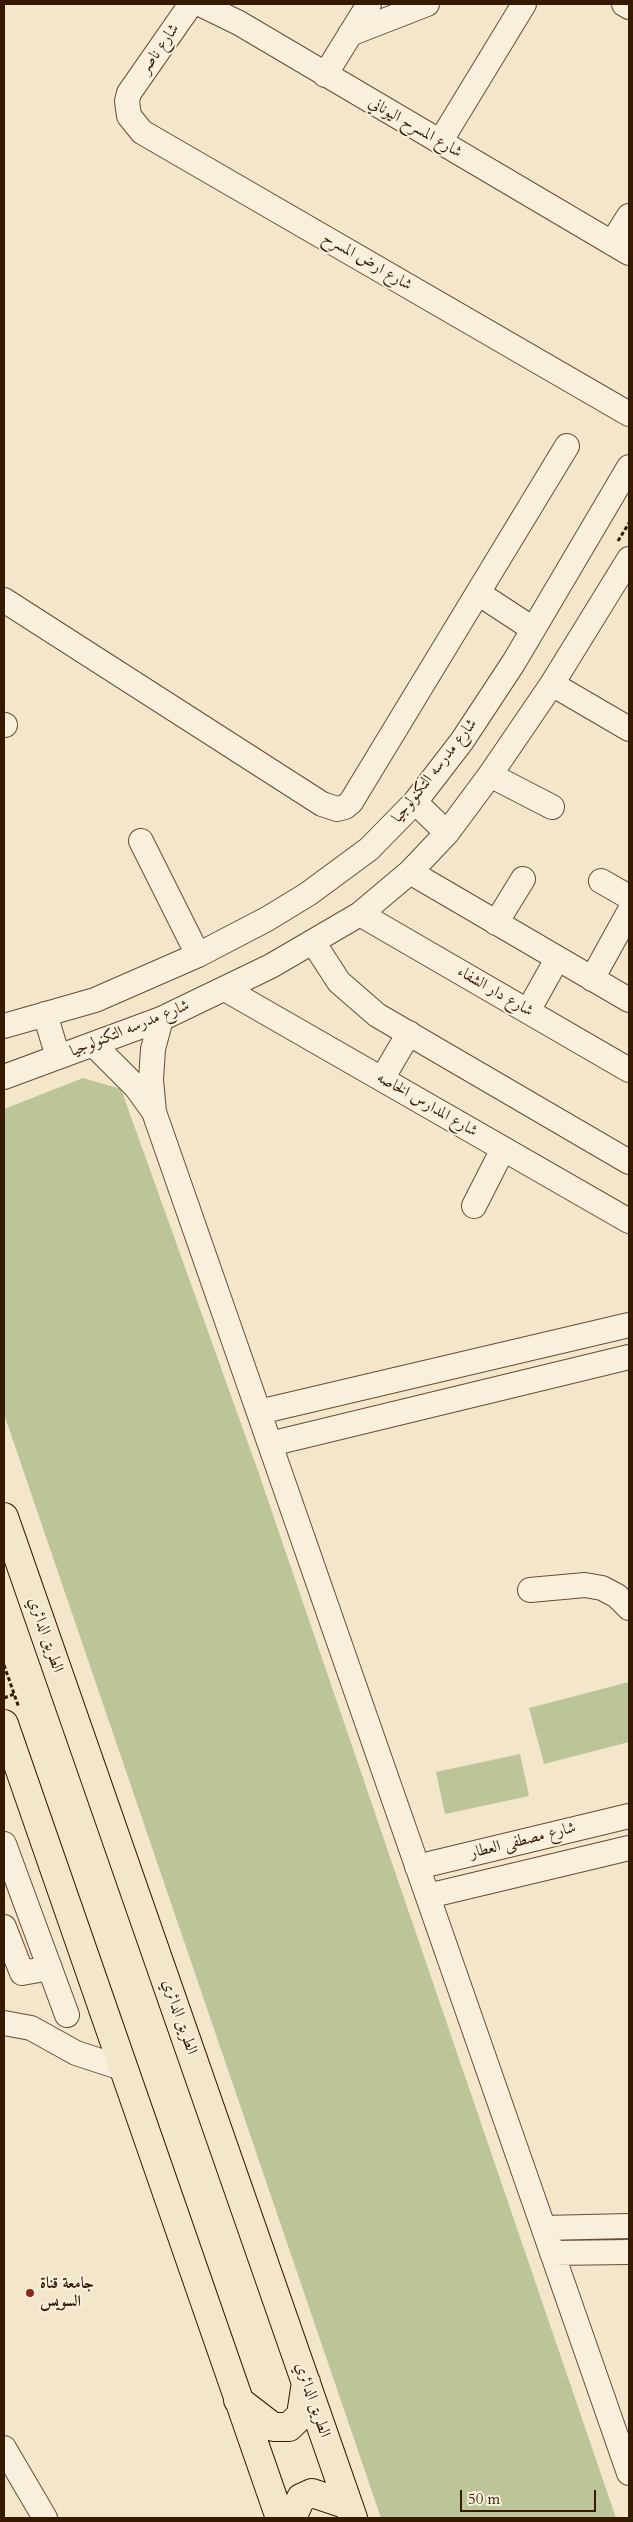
<!DOCTYPE html>
<html>
<head>
<meta charset="utf-8">
<style>
  body { margin:0 }
  #map { position:relative; width:633px; height:2522px; overflow:hidden; background:#f4e6cb; font-family:Cardo,serif }
  canvas { display:block }
  .frame { position:absolute; inset:0; border:5px solid #351a00; pointer-events:none }
  .scale { position:absolute; left:460px; top:2490px; width:136px; height:22px; box-sizing:border-box; border:2px solid #351a00; border-top:0; padding-left:6px; font-size:15px; line-height:18px; white-space:nowrap; color:#351a00; -webkit-text-stroke:4px #f8efdd; paint-order:stroke }
</style>
</head>
<body>
<div id="map">
<canvas width="633" height="2522"></canvas>
<div class="frame"></div>
<div class="scale">50 m</div>
</div>
<script>
const ctx = document.querySelector('canvas').getContext('2d');
ctx.lineJoin = 'round';
function paint(path, color) { ctx.fillStyle = color; ctx.fill(path, 'evenodd'); }
const poly = rows => new Path2D(rows.map(r => 'M' + r).join(''));
function stroke(path, color, width, dash) { ctx.strokeStyle = color; ctx.lineWidth = width; ctx.lineCap = dash ? 'butt' : 'round'; ctx.setLineDash(dash || []); ctx.stroke(path); }
function write(font, color, halo, rows, align = 'center') {
  ctx.font = font + ' Cardo,Amiri,serif'; ctx.lineWidth = 4; ctx.setLineDash([]); ctx.textBaseline = 'middle'; ctx.strokeStyle = halo; ctx.fillStyle = color; for (const [text, x, y, turn = 0] of rows) {
    ctx.save(); ctx.translate(x, y); ctx.rotate((+turn || 0) * Math.PI / 180); ctx.textAlign = isNaN(turn) ? turn : align; if (halo) ctx.strokeText(text, 0, 0); ctx.fillText(text, 0, 0); ctx.restore();
  }
}
paint(poly([
  [83,1078,121,1089,258,1471,616,2518,381,2518,4,1414,4,1109],
  [629,1682,629,1742,544,1764,529,1708],
  [520,1754,529,1796,445,1814,436,1772]
]), '#bbc598');
const minor = poly([
  [191,4,129,93,127,101,129,116,142,132,629,414],
  [200,4,239,23,629,253],
  [624,4,629,7],
  [350,34,427,4],
  [325,75,369,4],
  [440,142,524,4],
  [612,243,629,216],
  [478,593,533,629],
  [4,600,322,804,337,809,345,807,351,802,567,446],
  [552,684,629,729],
  [4,725,5,725],
  [490,775,552,807],
  [415,802,447,833],
  [141,841,198,955],
  [410,872,629,1000],
  [601,881,629,897],
  [360,914,629,1070],
  [496,923,523,879],
  [313,942,339,982,377,1015,629,1162],
  [592,979,629,912],
  [225,989,629,1221],
  [528,1011,557,959],
  [45,1014,58,1057],
  [161,1019,153,1049,151,1080,154,1112,629,2473],
  [4,1026,95,1000,198,955,267,919,308,894,369,849,415,802,462,741,514,662,629,467],
  [94,1045,136,1087,154,1112],
  [4,1077,161,1019,271,966,360,914,410,872,447,833,490,775,552,684,629,559],
  [382,1079,409,1033],
  [474,1206,503,1149],
  [259,1412,629,1325],
  [270,1444,629,1357],
  [530,1590,585,1585,602,1588,617,1596,629,1608],
  [4,1844,67,2015],
  [417,1867,629,1816],
  [428,1896,629,1848],
  [4,1927,22,1973,50,1968],
  [4,2023,31,2028,76,2053,125,2069],
  [544,2228,629,2226],
  [552,2253,629,2252],
  [4,2448,45,2518]
]);
const major = poly([
  [4,1517,353,2518],
  [4,1724,280,2518],
  [238,2400,273,2427,289,2427,301,2415,306,2382],
  [292,2518,301,2498,312,2493,348,2505]
]);
stroke(minor, '#654d33', 26);
stroke(major, '#351a00', 30);
stroke(poly([
  [618,541,629,523],
  [4,1665,19,1708],
  [4,1698,14,1694]
]), '#351a00', 3, [4, 2.5]);
stroke(minor, '#f8efdd', 24);
stroke(major, '#f4e6cb', 28);
for (const [x, y, r, color] of [
  [30,2293,5,"#8f2418"]
]) { const dot = new Path2D(); dot.arc(x, y, r, 0, 2 * Math.PI); ctx.fillStyle = color; ctx.fill(dot); stroke(dot, '#f8efdd', 2); }
write('16px', '#351a00', '#f8efdd', [
  ["شارع ناصر",160,49,-55],
  ["شارع المسرح اليوناني",415,128,30],
  ["شارع ارض المسرح",367,262,30],
  ["شارع مدرسه التكنولوجيا",435,771,-52],
  ["شارع دار الشفاء",495,992,30],
  ["شارع مدرسه التكنولوجيا",130,1029,-22],
  ["شارع المدارس الخاصه",427,1105,30],
  ["الطريق الدائري",45,1635,71],
  ["شارع مصطفى العطار",523,1841,-14],
  ["الطريق الدائري",179,2017,71],
  ["الطريق الدائري",312,2400,71]
]);
write('bold 16px', '#351a00', '#f8efdd', [
  ["جامعة قناة",40,2284],
  ["السويس",40,2302]
], 'left');
</script>
</body>
</html>
